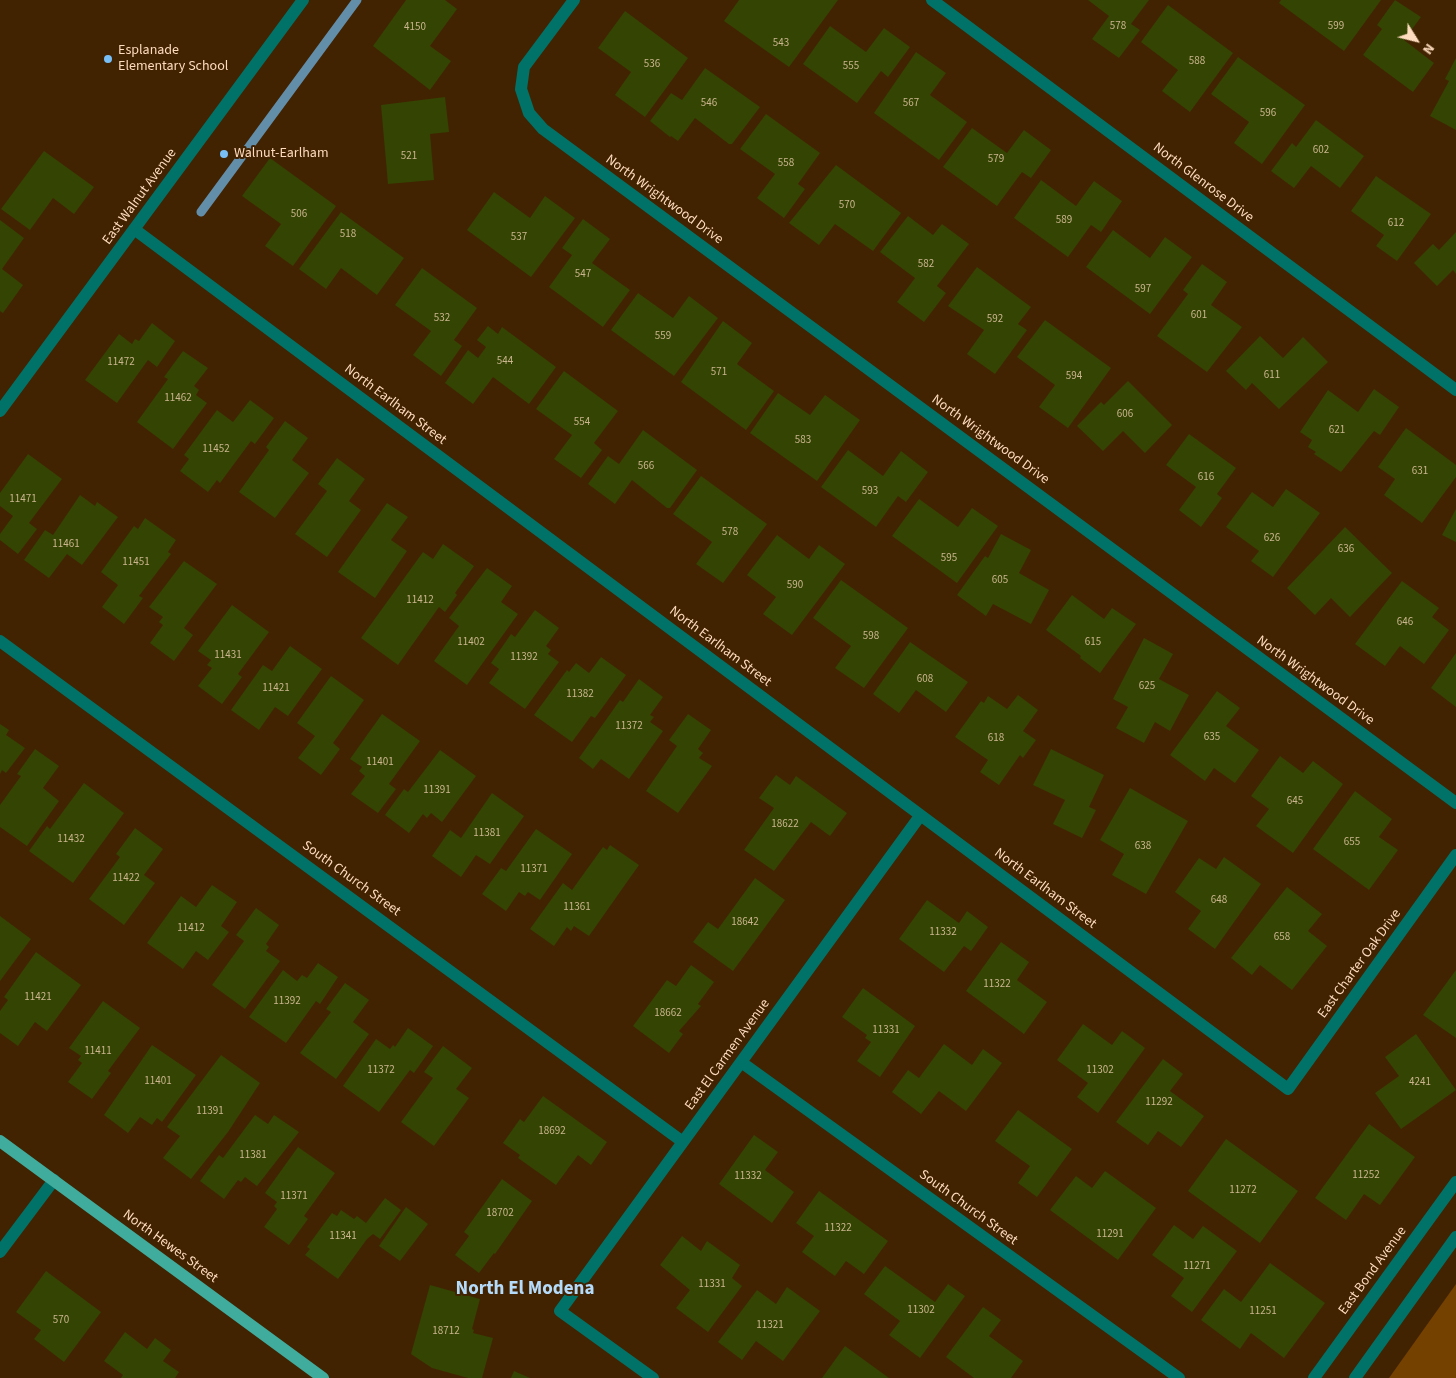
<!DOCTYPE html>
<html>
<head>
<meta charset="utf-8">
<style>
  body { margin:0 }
  #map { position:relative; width:1456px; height:1378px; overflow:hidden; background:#422301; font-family:"Source Sans 3",sans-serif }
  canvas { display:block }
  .north { position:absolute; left:1391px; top:15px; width:50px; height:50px; -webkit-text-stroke:4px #422301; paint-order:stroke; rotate:126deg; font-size:14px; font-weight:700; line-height:20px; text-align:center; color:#fddbbe }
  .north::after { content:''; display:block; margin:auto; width:18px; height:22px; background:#fddbbe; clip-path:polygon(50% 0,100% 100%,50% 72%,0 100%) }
</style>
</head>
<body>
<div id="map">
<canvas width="1456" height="1378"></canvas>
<div class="north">N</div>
</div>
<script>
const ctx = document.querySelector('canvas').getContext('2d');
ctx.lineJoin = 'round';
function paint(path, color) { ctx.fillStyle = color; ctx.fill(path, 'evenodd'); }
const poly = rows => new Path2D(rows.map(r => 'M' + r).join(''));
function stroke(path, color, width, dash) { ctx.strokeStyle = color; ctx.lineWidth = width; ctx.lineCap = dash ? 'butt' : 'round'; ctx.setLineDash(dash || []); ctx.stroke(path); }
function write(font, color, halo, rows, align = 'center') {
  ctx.font = font + ' "Source Sans 3",sans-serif'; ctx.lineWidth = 4; ctx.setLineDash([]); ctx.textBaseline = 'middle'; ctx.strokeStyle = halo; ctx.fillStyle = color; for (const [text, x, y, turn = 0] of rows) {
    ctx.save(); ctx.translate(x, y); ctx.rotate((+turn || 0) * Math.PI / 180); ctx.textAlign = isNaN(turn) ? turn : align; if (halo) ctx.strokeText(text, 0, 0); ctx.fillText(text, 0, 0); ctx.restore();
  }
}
paint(poly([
  [1456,1284,1456,1378,1389,1378]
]), '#744100');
stroke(poly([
  [201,212,357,0]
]), '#638eaa', 9);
paint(poly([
  [406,0,445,0,457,9,430,46,451,61,430,90,373,46],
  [739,0,838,0,789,67,724,21],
  [1088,0,1149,0,1131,24,1140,30,1119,58,1092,39,1109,16],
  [1281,0,1381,0,1344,51,1279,3],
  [1395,0,1421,17,1404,40,1434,63,1413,92,1363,55,1382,29,1377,25],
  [1168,5,1233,53,1190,112,1162,91,1178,70,1141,42],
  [625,11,688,58,645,117,615,95,631,72,598,48],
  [830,26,866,52,884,28,910,47,888,77,881,71,857,103,803,64],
  [916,52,946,73,930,95,967,122,939,160,874,113],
  [1238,57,1305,105,1262,164,1234,143,1249,122,1211,94],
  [1456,58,1456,130,1430,116,1449,81,1445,79],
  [705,68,760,107,732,144,729,144,695,118,678,141,671,136,670,137,650,121,671,93,682,100],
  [445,97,449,132,430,134,434,180,388,184,381,105],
  [766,114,820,153,798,184,805,189,784,218,757,198,775,174,740,149],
  [1316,120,1364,156,1340,188,1311,166,1294,188,1271,171,1292,143,1296,147],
  [972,128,1007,153,1024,130,1051,150,1031,178,1022,172,997,206,943,167],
  [44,151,94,187,74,214,53,198,30,230,1,209],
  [270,158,336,206,293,266,265,246,281,224,242,196],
  [836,165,901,213,873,251,835,224,819,245,789,223],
  [1376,176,1431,214,1397,261,1376,246,1384,235,1351,211],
  [1041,180,1076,206,1094,181,1122,201,1101,232,1091,225,1068,257,1014,218],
  [494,192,530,218,545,196,575,218,531,277,467,230],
  [341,212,404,258,377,295,341,268,326,289,299,269],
  [908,216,933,235,942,224,969,244,937,286,946,293,924,322,897,302,915,278,880,252],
  [583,219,610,239,592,263,630,290,603,327,549,287,572,255,562,248],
  [0,220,24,238,2,269,23,285,3,313,0,311],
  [1113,230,1150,258,1165,237,1192,257,1150,314,1086,267],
  [1456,232,1456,274,1453,270,1437,286,1414,263,1433,244,1439,250],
  [1202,264,1227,282,1211,305,1242,327,1207,372,1157,336,1188,294,1183,290],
  [977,267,1031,307,1018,324,1027,330,995,374,967,354,984,330,948,306],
  [422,268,477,308,454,340,462,346,441,376,413,355,431,331,395,305],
  [638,293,673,318,689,296,718,318,674,376,611,330],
  [1045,320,1111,368,1068,428,1039,407,1055,385,1017,357],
  [723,321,752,343,737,364,774,391,746,430,681,382],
  [152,323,175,341,157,367,148,360,117,403,85,380,119,334,132,344,135,339,139,341],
  [488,326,498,334,502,327,556,367,529,404,493,377,473,404,445,383,468,350,478,358,486,347,477,340],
  [1260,336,1283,358,1303,337,1328,362,1279,409,1252,383,1246,390,1226,371],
  [183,351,208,368,194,386,199,390,196,395,207,403,173,449,137,422,168,379,164,377],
  [564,371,618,411,594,443,602,450,581,478,554,459,572,435,536,409],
  [1128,381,1172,425,1145,453,1123,431,1103,451,1077,426,1101,402,1104,405],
  [1374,389,1399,407,1380,435,1374,431,1341,472,1314,454,1316,452,1308,447,1312,440,1300,432,1328,390,1358,412],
  [778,393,810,415,825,395,860,420,817,481,750,433],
  [250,400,274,418,255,444,251,441,220,483,217,480,208,492,180,471,189,459,184,455,217,410,233,422],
  [285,421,308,438,292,460,309,473,275,518,239,492,269,450,266,447],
  [1406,428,1456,465,1456,477,1422,523,1384,495,1395,479,1378,467],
  [643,430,697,470,670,508,667,508,632,480,615,504,588,484,608,456,619,464],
  [1189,434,1236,468,1217,494,1222,498,1201,527,1179,510,1196,487,1166,465],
  [848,450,883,476,901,451,928,472,906,502,898,496,876,527,821,487],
  [28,454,62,479,29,523,37,529,18,554,0,540,0,534,13,516,0,506,0,493],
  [337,458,365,479,349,501,361,510,327,557,295,534,327,491,318,484],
  [701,476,767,524,723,583,696,564,712,542,673,514],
  [1286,489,1320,513,1273,577,1251,561,1259,551,1226,527,1252,492,1273,507],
  [80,495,95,506,97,502,118,517,82,565,67,554,49,578,24,560,45,530,53,535],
  [919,499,958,527,972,508,998,526,957,583,892,536],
  [387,503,408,517,391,540,407,551,375,598,338,572],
  [1456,509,1456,542,1442,535],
  [145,518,176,540,168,552,171,554,139,596,143,598,124,624,102,607,118,585,101,572,134,526,138,529],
  [1345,527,1392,573,1350,617,1331,598,1315,615,1287,588],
  [1001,534,1031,550,1019,573,1049,590,1031,624,993,604,986,616,957,595,985,556,988,558],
  [777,535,809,559,819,545,845,564,792,635,763,614,776,597,747,575],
  [443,544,474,566,455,593,457,595,445,612,439,607,398,665,361,638,423,552,433,559],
  [184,561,217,584,184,628,193,635,174,661,150,643,163,625,159,622,163,617,149,607],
  [487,568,512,586,501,602,518,614,467,685,434,661,459,626,449,618],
  [841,580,908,628,864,688,835,668,851,646,813,618],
  [1402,581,1439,608,1432,617,1449,630,1424,664,1400,646,1385,666,1355,644],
  [1072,595,1104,619,1112,608,1136,624,1100,673,1080,658,1081,656,1046,630],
  [232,605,269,632,238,674,242,677,222,704,198,686,212,668,207,665,211,660,198,651],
  [535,610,559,628,546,646,551,650,548,654,559,662,525,709,489,683,499,669,491,663,511,634,515,637],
  [1144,638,1173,654,1159,679,1189,695,1170,731,1155,722,1144,743,1116,728,1128,707,1113,699],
  [910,642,968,682,946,712,916,690,899,713,873,694],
  [290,646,322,669,288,716,275,707,259,730,231,710,263,665,272,671],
  [1456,653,1456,707,1431,688],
  [601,657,626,675,595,718,591,716,572,742,534,715,567,670,569,672,576,663,589,673],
  [331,676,364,700,333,743,340,749,321,775,298,758,315,736,297,723],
  [639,679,663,697,650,715,654,717,650,722,663,731,629,779,601,759,593,769,579,758,620,700,623,702],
  [1217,691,1240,708,1226,726,1259,750,1235,783,1214,768,1205,781,1170,755],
  [1018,695,1038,710,1023,731,1036,740,1023,758,1020,755,999,785,980,772,988,760,955,737,981,701,984,703,988,696,1007,709],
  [382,714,420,741,389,784,396,789,378,813,351,794,365,776,359,771,362,767,350,759],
  [688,714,711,730,698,749,703,753,699,758,712,766,678,813,646,791,677,746,669,740],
  [0,724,9,730,6,735,25,748,6,773,2,770,0,774],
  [35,749,59,766,43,788,59,801,27,846,0,827,0,805,21,776,17,774],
  [1051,749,1104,775,1089,807,1096,810,1082,838,1053,824,1065,800,1033,785],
  [440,750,476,776,442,822,431,813,427,818,423,814,409,833,385,815,404,789,408,792],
  [1280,756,1303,773,1313,761,1343,784,1293,853,1256,826,1269,809,1251,796],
  [776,775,790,785,796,776,847,813,830,836,811,822,774,871,744,850,774,808,759,798],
  [84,783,124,813,73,883,29,851,47,826,50,829],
  [1130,788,1188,821,1146,894,1112,875,1124,854,1100,840],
  [1355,791,1392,819,1379,837,1398,850,1369,890,1313,849],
  [492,793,524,816,490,864,476,855,461,877,432,856,450,830,461,838],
  [135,828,163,849,144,875,155,883,124,925,89,899,120,857,116,854],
  [536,829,572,854,540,900,528,892,525,896,519,892,506,911,482,894,501,868,506,871],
  [610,845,639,865,589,936,574,926,571,931,567,927,554,946,530,929,563,883,572,890,603,847,607,850],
  [1224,857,1261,884,1215,949,1188,929,1201,911,1175,892,1199,858,1216,869],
  [755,878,785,900,733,971,693,942,708,922,718,929],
  [212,885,237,902,221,926,229,932,208,960,196,951,183,969,147,943,181,896,196,907],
  [1287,887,1322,914,1308,931,1327,946,1292,990,1260,965,1252,975,1231,958],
  [927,900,959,923,967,911,988,927,971,951,964,946,944,972,899,939],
  [256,908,279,925,266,944,269,947,266,951,280,961,245,1009,212,985,244,941,236,935],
  [0,916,31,939,0,981],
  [1001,942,1029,962,1017,980,1047,1002,1024,1034,966,991],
  [36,952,81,985,47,1031,35,1022,18,1046,0,1033,0,1011,8,1000,4,997],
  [318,963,338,977,320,1004,316,1001,286,1043,249,1017,283,970,297,981,302,975,307,978],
  [691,965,714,982,698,1004,701,1006,679,1031,683,1034,669,1053,633,1026,667,980,676,986],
  [1456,970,1456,1038,1423,1015],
  [345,983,369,1000,353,1022,369,1034,336,1079,300,1053,331,1012,326,1009],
  [863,988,915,1026,880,1077,857,1061,871,1042,865,1038,867,1035,842,1017],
  [103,1001,140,1028,108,1071,111,1073,92,1099,68,1082,82,1063,78,1060,81,1056,69,1048],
  [1083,1024,1112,1045,1122,1031,1145,1048,1098,1113,1077,1097,1088,1083,1057,1060],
  [408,1028,433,1046,414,1073,410,1070,379,1112,343,1086,376,1039,390,1049,393,1045,395,1047],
  [1416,1034,1456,1090,1401,1129,1375,1093,1399,1076,1385,1057],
  [944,1044,972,1065,983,1049,1002,1063,966,1111,939,1091,921,1114,892,1092,908,1070,919,1078],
  [152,1045,196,1075,162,1122,157,1118,152,1125,140,1117,128,1133,104,1115],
  [443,1046,472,1068,456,1089,469,1098,434,1146,401,1122,433,1078,424,1072],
  [221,1055,260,1083,228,1132,191,1179,163,1158,180,1136,167,1127],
  [1163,1059,1183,1074,1170,1091,1204,1116,1181,1147,1158,1131,1148,1145,1116,1122],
  [543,1096,607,1142,591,1165,578,1155,556,1185,518,1158,520,1155,503,1143,520,1119,524,1122],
  [1018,1110,1072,1149,1037,1197,1018,1183,1030,1166,995,1141],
  [255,1115,268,1124,274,1115,299,1132,257,1186,245,1177,241,1182,238,1180,224,1199,200,1181,219,1155,223,1158],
  [1369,1124,1415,1157,1380,1205,1364,1194,1346,1220,1315,1198],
  [754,1135,778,1152,765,1170,794,1192,772,1223,719,1184],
  [1226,1139,1298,1191,1260,1243,1188,1191],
  [298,1147,335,1173,304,1216,308,1219,289,1245,264,1227,277,1209,274,1206,277,1202,265,1193],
  [1105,1171,1156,1208,1118,1260,1050,1210,1076,1176,1092,1188],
  [502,1179,532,1201,495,1254,494,1253,479,1273,455,1255,469,1236,464,1232],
  [819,1191,888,1241,864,1274,846,1261,835,1276,802,1252,814,1236,796,1223],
  [385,1198,401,1210,380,1239,373,1234,367,1239,338,1279,305,1255,310,1249,307,1247,332,1213,337,1216,341,1210,354,1219,357,1216,366,1223],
  [406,1207,428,1224,400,1261,379,1246],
  [1174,1225,1193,1239,1203,1226,1237,1251,1192,1312,1171,1296,1184,1278,1152,1255],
  [682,1236,701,1251,707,1241,740,1265,732,1278,742,1286,708,1332,676,1308,690,1290,660,1265],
  [1270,1263,1325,1303,1284,1358,1251,1333,1240,1349,1201,1320,1224,1289,1241,1302],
  [885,1266,935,1302,948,1284,965,1296,920,1358,889,1335,900,1321,864,1294],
  [46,1271,101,1312,64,1362,34,1339,41,1330,16,1312],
  [430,1285,480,1299,472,1329,474,1330,473,1333,493,1338,482,1378,468,1378,432,1368,411,1354],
  [787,1287,820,1311,783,1361,756,1341,742,1360,718,1342,757,1290,776,1304],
  [983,1307,1001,1320,989,1336,1023,1361,1011,1378,974,1378,946,1357],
  [125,1332,147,1349,155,1338,171,1350,163,1361,179,1372,175,1378,121,1378,123,1375,104,1361],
  [845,1346,889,1378,822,1378],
  [514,1371,530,1378,511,1378]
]), '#344402');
stroke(poly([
  [574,0,524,67,521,89,529,113,543,129,1456,803],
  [932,0,1456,390],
  [134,229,1288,1089,1456,855],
  [0,411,303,0],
  [0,641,683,1142],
  [741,1062,1179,1378],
  [0,1252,54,1180],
  [653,1378,560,1311,920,816],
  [1314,1378,1456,1182],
  [1355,1378,1456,1237]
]), '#007267', 12);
stroke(poly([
  [0,1141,323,1378]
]), '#3fac9e', 12);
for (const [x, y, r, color] of [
  [108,59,5,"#78bff7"],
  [224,154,5,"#78bff7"]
]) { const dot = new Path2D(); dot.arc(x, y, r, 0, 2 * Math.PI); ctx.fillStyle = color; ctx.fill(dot); stroke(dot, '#422301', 2); }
write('11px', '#cbb58f', null, [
  ["578",1118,27],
  ["599",1336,27],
  ["4150",415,28],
  ["543",781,44],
  ["588",1197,62],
  ["536",652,65],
  ["555",851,67],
  ["546",709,104],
  ["567",911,104],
  ["596",1268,114],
  ["602",1321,151],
  ["521",409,157],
  ["579",996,160],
  ["558",786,164],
  ["570",847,206],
  ["506",299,215],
  ["589",1064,221],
  ["612",1396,224],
  ["518",348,235],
  ["537",519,238],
  ["582",926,265],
  ["547",583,275],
  ["597",1143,290],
  ["601",1199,316],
  ["532",442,319],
  ["592",995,320],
  ["559",663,337],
  ["544",505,362],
  ["11472",121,363],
  ["571",719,373],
  ["611",1272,376],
  ["594",1074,377],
  ["11462",178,399],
  ["606",1125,415],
  ["554",582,423],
  ["621",1337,431],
  ["583",803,441],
  ["11452",216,450],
  ["566",646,467],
  ["631",1420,472],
  ["616",1206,478],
  ["593",870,492],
  ["11471",23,500],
  ["578",730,533],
  ["626",1272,539],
  ["11461",66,545],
  ["636",1346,550],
  ["595",949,559],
  ["11451",136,563],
  ["605",1000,581],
  ["590",795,586],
  ["11412",420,601],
  ["646",1405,623],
  ["598",871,637],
  ["11402",471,643],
  ["615",1093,643],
  ["11431",228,656],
  ["11392",524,658],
  ["608",925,680],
  ["625",1147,687],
  ["11421",276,689],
  ["11382",580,695],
  ["11372",629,727],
  ["635",1212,738],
  ["618",996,739],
  ["11401",380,763],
  ["11391",437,791],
  ["645",1295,802],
  ["18622",785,825],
  ["11381",487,834],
  ["11432",71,840],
  ["655",1352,843],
  ["638",1143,847],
  ["11371",534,870],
  ["11422",126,879],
  ["648",1219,901],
  ["11361",577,908],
  ["18642",745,923],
  ["11412",191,929],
  ["11332",943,933],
  ["658",1282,938],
  ["11322",997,985],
  ["11421",38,998],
  ["11392",287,1002],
  ["18662",668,1014],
  ["11331",886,1031],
  ["11411",98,1052],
  ["11372",381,1071],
  ["11302",1100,1071],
  ["11401",158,1082],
  ["4241",1420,1083],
  ["11292",1159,1103],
  ["11391",210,1112],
  ["18692",552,1132],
  ["11381",253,1156],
  ["11252",1366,1176],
  ["11332",748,1177],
  ["11272",1243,1191],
  ["11371",294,1197],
  ["18702",500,1214],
  ["11322",838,1229],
  ["11291",1110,1235],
  ["11341",343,1237],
  ["11271",1197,1267],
  ["11331",712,1285],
  ["11302",921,1311],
  ["11251",1263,1312],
  ["570",61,1321],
  ["11321",770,1326],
  ["18712",446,1332]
]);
write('14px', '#fddbbe', '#422301', [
  ["Esplanade",118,51],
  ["Elementary School",118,67],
  ["Walnut-Earlham",234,154]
], 'left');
write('14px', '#fddbbe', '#422301', [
  ["North Glenrose Drive",1203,183,37],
  ["East Walnut Avenue",140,197,-54],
  ["North Wrightwood Drive",664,200,36],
  ["North Earlham Street",395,405,37],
  ["North Wrightwood Drive",990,440,36],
  ["North Earlham Street",720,647,37],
  ["North Wrightwood Drive",1315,681,36],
  ["South Church Street",351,879,36],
  ["North Earlham Street",1045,889,37],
  ["East Charter Oak Drive",1360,964,-54],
  ["East El Carmen Avenue",728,1055,-54],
  ["South Church Street",968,1208,36],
  ["North Hewes Street",170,1247,36],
  ["East Bond Avenue",1373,1271,-54]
]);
write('bold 19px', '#b5dbfb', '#422301', [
  ["North El Modena",525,1290]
]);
</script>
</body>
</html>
